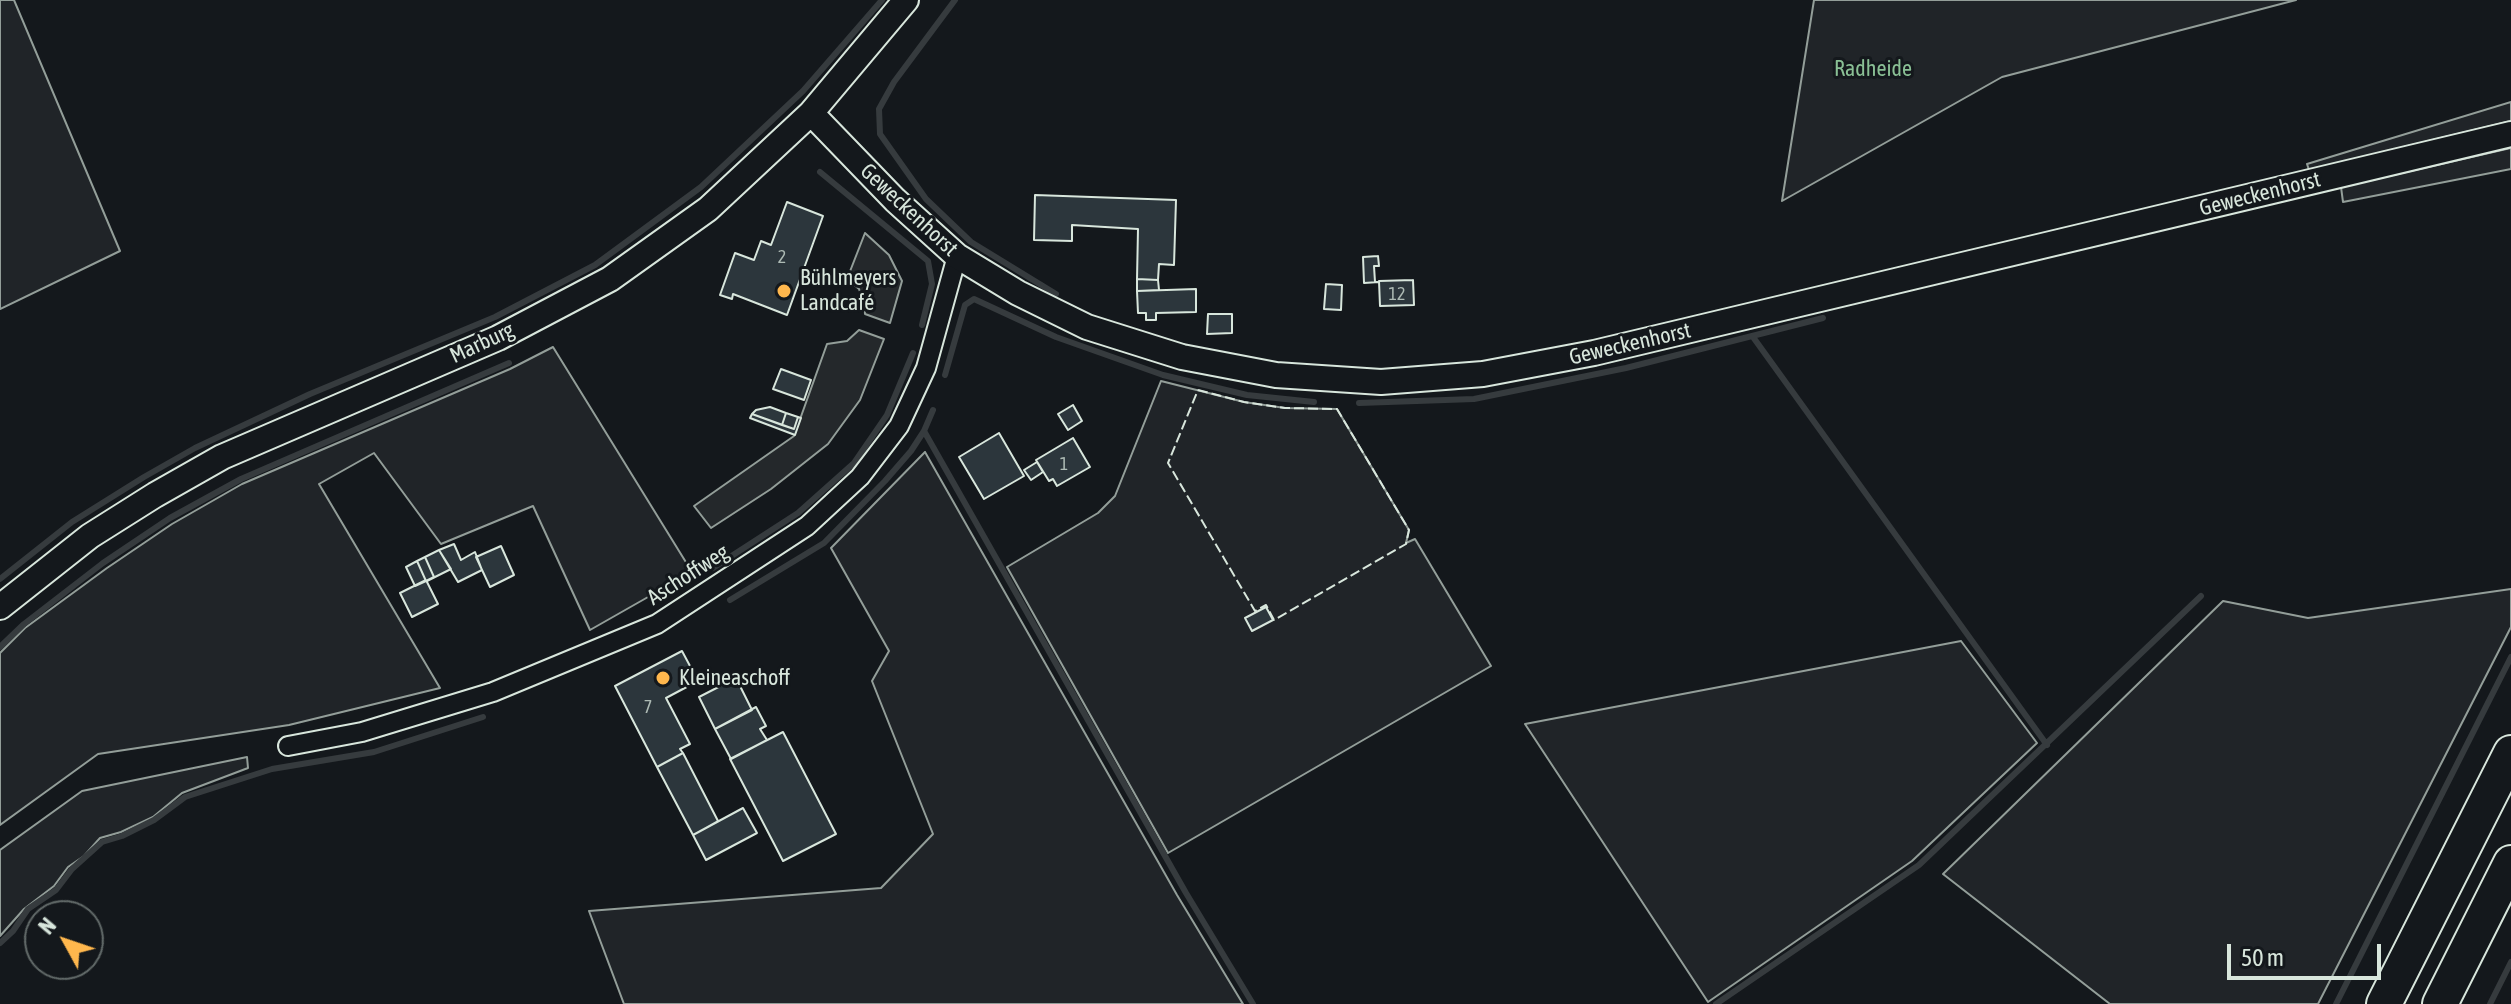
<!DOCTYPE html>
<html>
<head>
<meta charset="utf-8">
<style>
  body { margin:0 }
  #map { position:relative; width:2511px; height:1004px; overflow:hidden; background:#14181c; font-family:"Asap Condensed",sans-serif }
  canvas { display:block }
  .north { position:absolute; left:24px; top:900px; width:80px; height:80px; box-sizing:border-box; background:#14181c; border:2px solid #626a69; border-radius:50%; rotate:310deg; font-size:22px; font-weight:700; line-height:32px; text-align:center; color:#d8e6dc }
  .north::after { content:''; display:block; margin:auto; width:28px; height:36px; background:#ffb74d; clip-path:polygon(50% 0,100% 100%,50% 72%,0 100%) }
  .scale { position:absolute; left:2227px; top:944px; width:154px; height:36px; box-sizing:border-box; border:4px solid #d8e6dc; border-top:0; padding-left:10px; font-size:24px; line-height:28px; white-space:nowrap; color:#d8e6dc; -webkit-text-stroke:6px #14181c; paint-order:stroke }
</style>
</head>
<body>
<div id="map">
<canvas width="2511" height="1004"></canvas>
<div class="north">N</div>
<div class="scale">50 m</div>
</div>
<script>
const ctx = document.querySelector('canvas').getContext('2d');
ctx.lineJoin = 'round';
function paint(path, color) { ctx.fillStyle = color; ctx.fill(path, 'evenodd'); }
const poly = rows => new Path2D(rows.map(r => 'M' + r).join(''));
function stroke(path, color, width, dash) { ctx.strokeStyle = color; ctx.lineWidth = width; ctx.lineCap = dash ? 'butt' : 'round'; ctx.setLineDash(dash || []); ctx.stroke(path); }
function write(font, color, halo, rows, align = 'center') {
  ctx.font = font + ' "Asap Condensed",sans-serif'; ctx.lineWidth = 6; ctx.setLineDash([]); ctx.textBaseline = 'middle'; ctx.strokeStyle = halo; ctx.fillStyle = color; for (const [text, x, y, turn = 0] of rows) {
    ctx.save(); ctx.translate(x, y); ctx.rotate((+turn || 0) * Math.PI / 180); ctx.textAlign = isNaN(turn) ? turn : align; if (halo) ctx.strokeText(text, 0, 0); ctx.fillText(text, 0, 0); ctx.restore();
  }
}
const green = poly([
  [0,0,14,0,120,251,0,309,0,0],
  [1814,0,2296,0,2002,77,1782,201,1814,0],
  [2511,102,2511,121,2309,170,2307,164,2511,102],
  [2511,148,2511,169,2343,202,2341,187,2511,148],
  [553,347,692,572,590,630,533,506,441,544,374,453,319,484,440,688,289,725,98,754,0,825,0,653,25,628,107,568,172,524,242,484,510,369,553,347],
  [1161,381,1244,402,1285,408,1337,409,1409,530,1406,543,1415,539,1491,666,1168,853,1007,567,1098,513,1115,496,1161,381],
  [925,452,1177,895,1243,1004,624,1004,589,911,881,888,933,834,872,681,889,651,831,548,925,452],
  [2511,589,2511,627,2318,1004,2110,1004,1943,874,2223,601,2308,618,2511,589],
  [1961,641,2037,743,1912,861,1708,1002,1525,724,1961,641],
  [247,757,248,768,182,793,153,817,121,832,100,838,84,856,68,867,54,886,24,909,0,936,0,850,82,791,247,757]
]);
paint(green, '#202428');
stroke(green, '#939e99', 2);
const parking = poly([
  [865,233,889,255,902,281,890,323,865,314,864,303,859,289,847,279,865,233],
  [859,330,884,339,860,400,828,444,771,489,711,528,694,506,794,436,827,344,847,341,859,330]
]);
paint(parking, '#24282b');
stroke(parking, '#939e99', 2);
stroke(poly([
  [955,0,894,82,879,109,880,134,926,199,971,242,1056,294],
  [820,172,928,261,932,284,922,325],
  [1753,337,2047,745],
  [945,375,965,305,974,299,1056,337,1163,375,1247,395,1314,402],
  [1359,403,1474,399,1626,368,1823,318],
  [924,431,1186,893,1253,1004],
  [713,568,798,513,854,463,887,415,913,353],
  [0,579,72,522,144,477,195,448,310,394,495,317,595,265,701,187,803,91,882,0],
  [730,600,824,543,885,481,911,451,924,431,933,410],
  [0,647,24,624,103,563,170,518,241,479,509,363],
  [0,943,13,931,28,909,56,890,72,869,102,842,122,836,154,820,185,797,272,769,374,752,483,717],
  [1716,1004,1919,865,2201,596],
  [2336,1004,2511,657],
  [2490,1004,2511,962]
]), '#363b3e', 6);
const building = poly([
  [1035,195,1176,200,1174,265,1159,264,1158,280,1137,279,1138,229,1072,225,1072,241,1034,240,1035,195],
  [787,202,823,216,787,315,733,294,732,299,720,295,735,253,754,260,761,241,771,245,787,202],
  [1378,256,1379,266,1374,266,1375,282,1379,282,1364,283,1363,257,1378,256],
  [1137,279,1158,280,1159,290,1137,291,1137,279],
  [1413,280,1414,305,1380,306,1379,281,1413,280],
  [1326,284,1342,285,1341,310,1324,309,1326,284],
  [1196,289,1196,312,1156,313,1156,320,1146,320,1146,313,1138,313,1137,291,1196,289],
  [1208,314,1232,314,1232,333,1207,334,1208,314],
  [781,369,811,380,804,400,773,389,781,369],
  [1073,405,1082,421,1068,430,1058,414,1073,405],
  [770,407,786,413,782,425,752,414,756,410,770,407],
  [786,413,798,417,794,429,782,425,786,413],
  [752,414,794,429,798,417,801,418,795,435,750,418,752,414],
  [999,433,1024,476,984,499,959,457,999,433],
  [1073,438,1090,467,1057,486,1053,479,1049,481,1036,460,1073,438],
  [1037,462,1043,472,1031,480,1024,470,1037,462],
  [454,544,461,560,475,552,482,570,458,582,439,550,454,544],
  [501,546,514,575,490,587,476,557,501,546],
  [439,550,451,569,427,581,434,577,425,557,439,550],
  [425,557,434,577,426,581,417,561,425,557],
  [417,561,426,581,415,586,406,567,417,561],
  [426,580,438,604,412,617,400,593,426,580],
  [1266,607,1273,620,1252,631,1245,618,1266,607],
  [682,651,698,681,666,698,690,744,680,749,683,753,657,767,615,686,682,651],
  [736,678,752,710,715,729,699,697,736,678],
  [756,707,766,726,760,729,767,740,731,759,715,729,756,707],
  [783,732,836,834,783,861,730,759,783,732],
  [683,753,718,821,693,835,657,767,683,753],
  [743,808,757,833,706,860,693,835,743,808]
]);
paint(building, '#2c363c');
stroke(building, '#d8e6dc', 2);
const minor = poly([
  [288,746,362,732,493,692,657,624,807,526,860,477,899,426,926,368,957,256]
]);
const tertiary = poly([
  [811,113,895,200,957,256,1018,293,1087,327,1182,357,1276,375,1381,382,1483,374,1594,353,2511,134],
  [0,607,90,536,155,495,222,457,498,338,610,279,708,209,811,113,906,0]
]);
const motorway = poly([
  [2384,1004,2511,753],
  [2440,1004,2511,863]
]);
stroke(minor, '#d8e6dc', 22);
stroke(tertiary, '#d8e6dc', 28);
stroke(motorway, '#d8e6dc', 38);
stroke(minor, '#14181c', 18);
stroke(tertiary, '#14181c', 24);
stroke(motorway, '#14181c', 34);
stroke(poly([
  [1198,390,1244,402,1285,408,1337,409,1409,530,1406,544,1274,620,1266,605,1255,611,1168,463,1198,390]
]), '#d8e6dc', 2, [10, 4]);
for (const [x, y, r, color] of [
  [784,291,8,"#ffb74d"],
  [663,678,8,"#ffb74d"]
]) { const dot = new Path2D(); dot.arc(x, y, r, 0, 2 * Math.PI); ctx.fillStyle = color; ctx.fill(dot); stroke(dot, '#14181c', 3); }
write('18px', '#adbab4', null, [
  ["2",782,257],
  ["12",1397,294],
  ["1",1064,464],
  ["7",648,707]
]);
write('22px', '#8ac095', '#14181c', [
  ["Radheide",1873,69]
]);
write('22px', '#d8e6dc', '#14181c', [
  ["Geweckenhorst",2260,194,-14],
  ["Geweckenhorst",909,210,43],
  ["Marburg",482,343,-25],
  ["Geweckenhorst",1630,344,-13],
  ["Aschoffweg",688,575,-33]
]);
write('22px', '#d8e6dc', '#14181c', [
  ["Bühlmeyers",800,278],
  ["Landcafé",800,303],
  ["Kleineaschoff",679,678]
], 'left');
</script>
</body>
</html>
